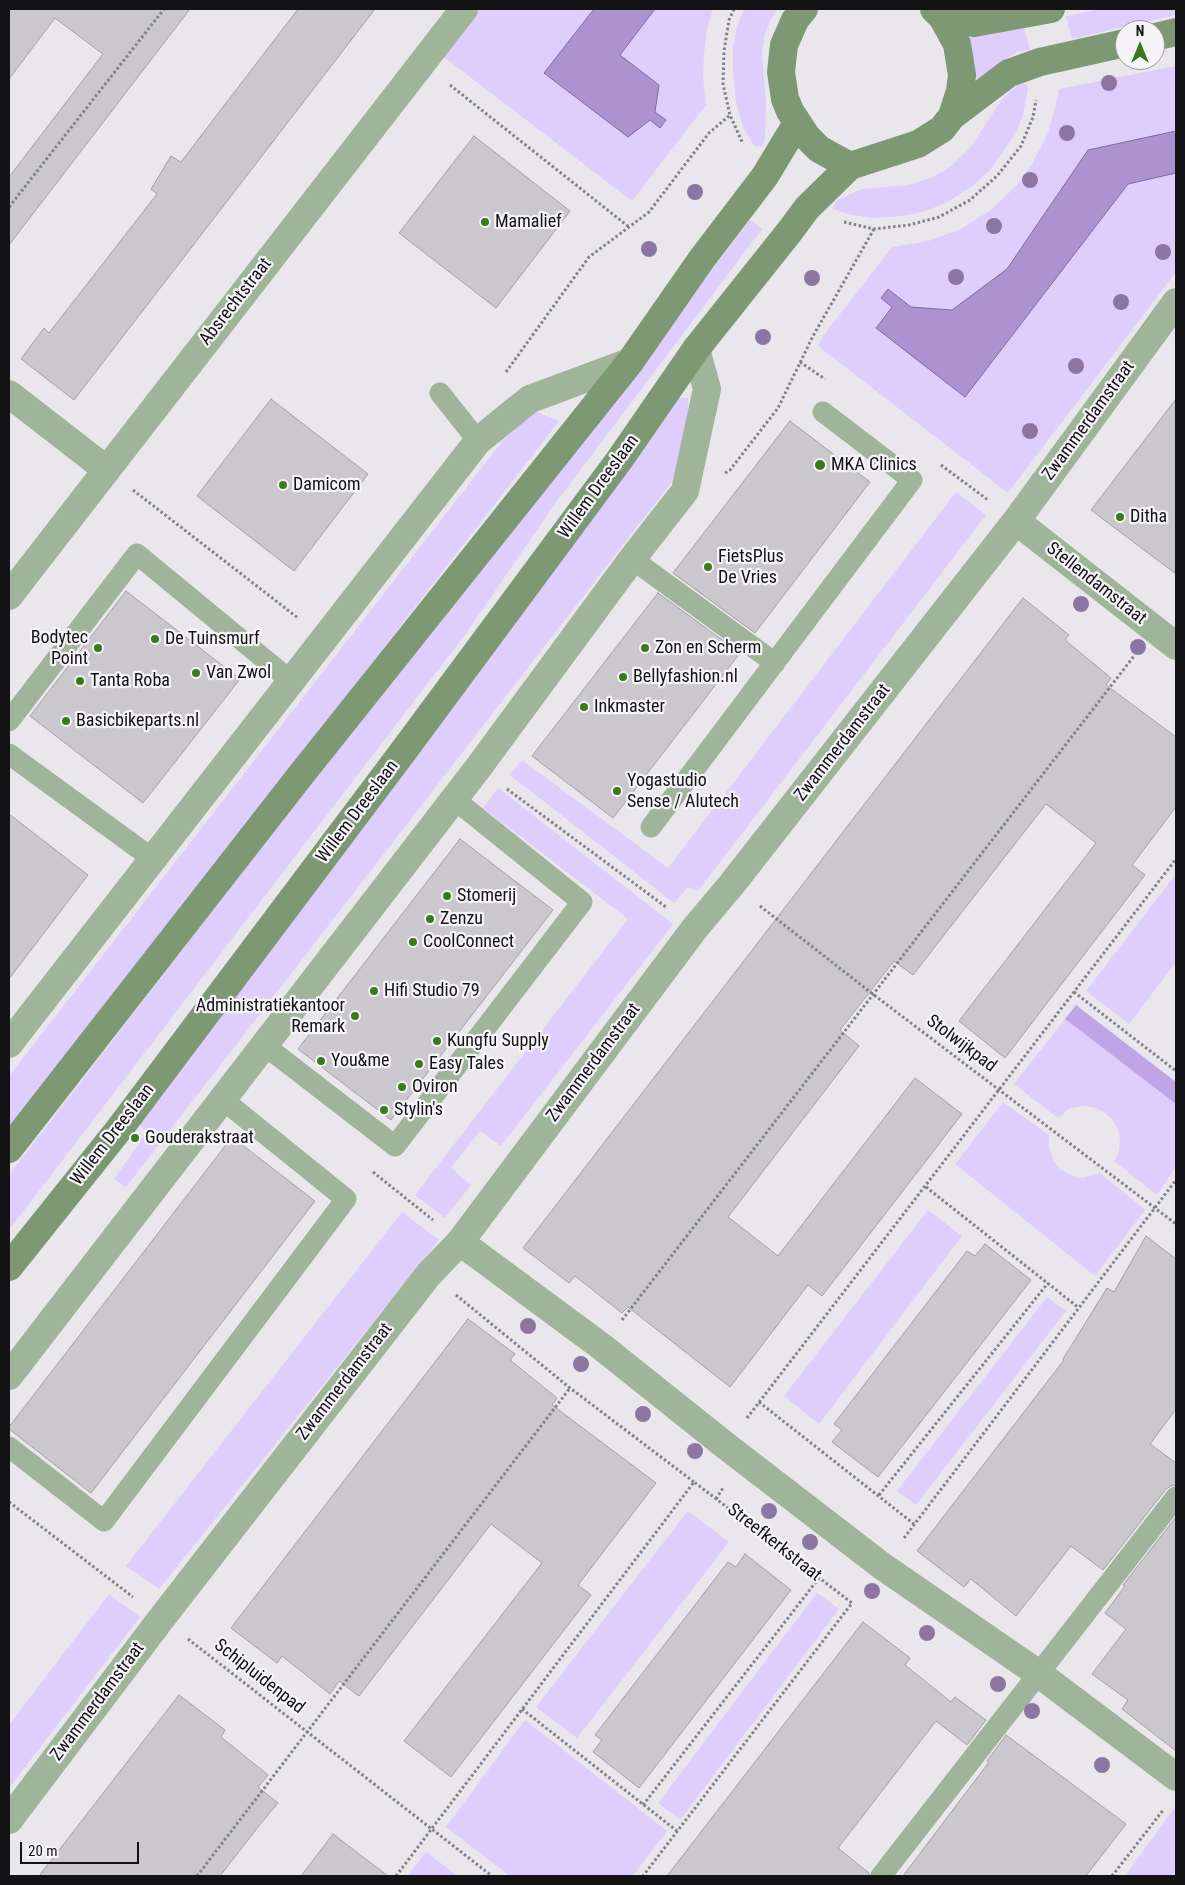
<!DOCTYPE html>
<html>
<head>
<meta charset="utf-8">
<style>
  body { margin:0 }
  #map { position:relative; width:1185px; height:1885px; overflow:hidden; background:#e9e7ec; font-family:"Roboto Condensed",sans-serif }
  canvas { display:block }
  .frame { position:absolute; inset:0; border:10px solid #131214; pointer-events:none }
  .north { position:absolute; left:1115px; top:20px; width:50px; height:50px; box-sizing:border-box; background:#f6f4f9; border:1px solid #9b9a9d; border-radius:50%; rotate:0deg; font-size:14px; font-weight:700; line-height:20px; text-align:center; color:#131214 }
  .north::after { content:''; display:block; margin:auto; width:18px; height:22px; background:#397b1a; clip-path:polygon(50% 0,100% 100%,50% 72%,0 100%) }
  .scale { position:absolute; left:20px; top:1842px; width:119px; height:22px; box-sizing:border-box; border:2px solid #131214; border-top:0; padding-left:6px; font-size:15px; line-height:18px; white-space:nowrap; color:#131214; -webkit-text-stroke:4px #f6f4f9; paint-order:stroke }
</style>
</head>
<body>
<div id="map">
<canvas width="1185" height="1885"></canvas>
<div class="frame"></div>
<div class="north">N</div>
<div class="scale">20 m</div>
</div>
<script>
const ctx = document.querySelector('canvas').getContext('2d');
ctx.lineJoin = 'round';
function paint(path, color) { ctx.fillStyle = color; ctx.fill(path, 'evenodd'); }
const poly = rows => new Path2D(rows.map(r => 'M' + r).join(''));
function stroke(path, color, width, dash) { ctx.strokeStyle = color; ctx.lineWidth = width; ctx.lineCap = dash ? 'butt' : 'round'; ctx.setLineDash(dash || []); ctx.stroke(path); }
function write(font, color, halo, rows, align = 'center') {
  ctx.font = font + ' "Roboto Condensed",sans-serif'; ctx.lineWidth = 4.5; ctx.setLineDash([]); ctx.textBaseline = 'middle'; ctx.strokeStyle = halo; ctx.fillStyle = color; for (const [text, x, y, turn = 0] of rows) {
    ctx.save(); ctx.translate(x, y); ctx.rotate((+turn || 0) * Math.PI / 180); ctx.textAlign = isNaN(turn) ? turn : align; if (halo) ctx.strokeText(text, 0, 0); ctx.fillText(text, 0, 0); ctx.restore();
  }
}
paint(poly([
  [474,9,594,9,544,73,650,120,660,128,666,120,655,112,659,85,620,55,655,9,713,9,707,28,704,54,703,77,706,105,632,201,440,54],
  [744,9,777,9,771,19,765,34,762,52,766,102,765,138,762,147,754,146,744,129,736,102,733,72,733,47,737,27],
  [1102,9,1176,9,1176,15,1072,39,1066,16],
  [1023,24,1030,50,1017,52,977,79,972,76,967,41,969,35],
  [1176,66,1176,131,1088,150,1007,269,952,310,911,307,889,289,881,298,892,306,876,327,965,397,1128,184,1176,173,1176,272,1008,493,818,346,823,336,892,247,928,241,961,229,991,210,1016,186,1032,164,1048,133,1055,108,1059,89],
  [1020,83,1025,83,1028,87,1023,115,1015,135,989,171,971,187,946,203,920,213,893,217,872,218,848,214,833,209,836,201,862,189,908,185,931,178,951,166,970,148,1002,99],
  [750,220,762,229,554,505,467,632,9,1230,9,1175,442,613,541,494],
  [679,398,688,398,691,435,674,479,126,1187,114,1179,147,1132,138,1124],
  [535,411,559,421,9,1132,9,1076,504,439],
  [956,492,986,515,698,891,688,887,674,903,510,775,522,760,668,868],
  [498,788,673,924,501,1146,480,1131,451,1168,471,1185,445,1218,415,1195,628,919,483,808],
  [1176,874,1176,962,1129,1024,1086,991],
  [1065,1019,1176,1104,1176,1167,1157,1195,1114,1161,1119,1151,1120,1140,1118,1129,1112,1119,1104,1112,1093,1107,1082,1106,1070,1108,1058,1118,1014,1084],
  [1003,1102,1049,1135,1049,1147,1053,1159,1060,1169,1071,1175,1083,1178,1100,1173,1145,1210,1095,1276,955,1164],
  [928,1210,962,1236,819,1424,784,1396],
  [402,1212,439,1240,159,1589,126,1566],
  [1047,1297,1066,1311,916,1505,897,1491],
  [688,1511,729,1542,577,1738,536,1707],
  [817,1593,839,1609,680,1820,658,1803],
  [109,1594,140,1617,9,1788,9,1725],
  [525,1720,667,1831,633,1876,510,1876,446,1827],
  [1176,1806,1176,1876,1125,1876],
  [426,1852,458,1876,407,1876]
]), '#dfcdfd');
paint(poly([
  [1076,1005,1176,1082,1176,1104,1065,1019]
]), '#bfa5e5');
const water = poly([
  [594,9,655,9,620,55,659,85,655,112,666,120,660,128,650,120,628,137,544,73,594,9],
  [1176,131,1176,173,1128,184,965,397,876,328,892,307,881,298,888,289,911,307,952,310,1007,269,1088,150,1176,131]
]);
paint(water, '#ac92d1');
stroke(water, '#7e6c98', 1);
const building = poly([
  [9,9,190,9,9,245,9,177,103,54,55,18,9,79,9,9],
  [298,9,375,9,74,400,21,359,44,328,49,333,157,194,151,189,171,156,181,162,298,9],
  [474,136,570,211,496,308,399,233,474,136],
  [271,399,368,474,294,571,197,496,271,399],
  [1176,399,1176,574,1091,510,1176,399],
  [790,421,870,482,755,633,673,573,790,421],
  [126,591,240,679,143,803,30,716,126,591],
  [658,593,740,653,613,818,532,756,658,593],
  [1023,598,1069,635,1065,640,1111,678,1106,685,1176,737,1176,807,1132,865,1145,875,1005,1058,959,1021,1096,843,1046,804,913,975,894,961,840,1030,859,1046,728,1217,778,1256,915,1078,962,1114,822,1296,808,1285,730,1387,628,1307,622,1313,575,1276,569,1283,523,1248,1023,598],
  [9,814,88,875,9,979,9,814],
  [460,839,553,910,391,1120,298,1049,460,839],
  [232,1137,315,1201,91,1493,9,1429,9,1427,232,1137],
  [1146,1236,1176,1259,1176,1409,1150,1444,1176,1463,1176,1485,1171,1486,1166,1489,1103,1570,1071,1546,1016,1616,971,1579,964,1587,917,1551,1064,1360,1063,1359,1107,1288,1114,1292,1146,1236],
  [985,1244,1031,1280,878,1477,832,1442,842,1430,834,1424,967,1251,975,1256,985,1244],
  [468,1319,515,1354,510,1360,557,1398,552,1405,656,1483,578,1585,591,1595,451,1777,404,1741,542,1563,491,1524,359,1696,339,1681,330,1694,282,1656,277,1663,231,1628,468,1319],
  [1176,1517,1176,1751,1122,1709,1128,1700,1092,1674,1126,1629,1105,1613,1125,1586,1123,1585,1176,1517],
  [745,1554,791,1590,639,1788,593,1752,602,1740,595,1735,728,1562,736,1567,745,1554],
  [863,1622,910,1658,905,1665,951,1702,955,1697,986,1720,967,1745,936,1721,838,1848,869,1873,869,1876,667,1876,863,1622],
  [179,1695,225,1730,221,1737,268,1775,258,1787,278,1803,262,1822,220,1876,39,1876,179,1695],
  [1006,1735,1126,1824,1086,1876,903,1876,989,1762,987,1761,1006,1735],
  [333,1834,388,1876,301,1876,333,1834]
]);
paint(building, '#cac8cd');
stroke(building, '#a2a0a5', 1);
stroke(poly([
  [734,9,729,20,724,51,723,84,730,115,743,144],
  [450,85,629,227],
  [9,207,164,9],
  [844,222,874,229,909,225,939,217,970,200,997,176,1021,146,1033,117,1036,100],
  [800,362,825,379],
  [506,372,589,257,649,212,709,133,730,115],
  [941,465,988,500],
  [725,473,730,470,778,408,813,336,874,229],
  [133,490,298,618],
  [507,789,666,907],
  [760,906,874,995,1176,1224],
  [1074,992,1176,1071],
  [373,1172,433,1220],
  [926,1187,1079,1308],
  [456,1295,570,1388,694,1482],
  [622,1320,1134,656],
  [759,1402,914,1524],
  [747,1418,1176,859],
  [879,1495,1048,1283],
  [716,1499,723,1488],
  [9,1502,133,1597],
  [904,1538,1176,1180],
  [188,1639,492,1876],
  [522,1709,677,1831],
  [643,1805,819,1578],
  [197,1876,570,1388],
  [396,1876,694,1482,852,1603,643,1876],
  [1112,1876,1164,1809]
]), '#818084', 3, [2.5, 2.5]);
stroke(poly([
  [440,393,478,441],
  [632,559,775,663],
  [9,721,137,554,291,681],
  [9,754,153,859],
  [651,827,912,480,823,412],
  [264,1045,395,1146,582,902,454,799],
  [9,1447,104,1521,346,1199,222,1099],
  [881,1876,1176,1497]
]), '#a0b49a', 21);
stroke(poly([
  [9,394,107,470],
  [1016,521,1176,646],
  [9,596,464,9],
  [9,1044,478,441,530,399,630,362],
  [460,1242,602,1347,726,1446,882,1566,1039,1674,1176,1777],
  [9,1376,478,768,632,559,685,491,707,389,696,349],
  [9,1820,161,1619,429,1274,460,1242,695,928,732,884,1016,521,1176,302]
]), '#a0b49a', 28);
stroke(poly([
  [804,9,795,20,784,45,781,72,785,99,790,111,807,137,819,149,850,166,918,144,942,129,952,116,960,91,962,75,957,44,942,17,934,9],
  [942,17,974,23,1051,9],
  [1155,37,1176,32],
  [952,116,1009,73,1040,62,1125,43],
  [9,1149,300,776,630,362,701,260,765,176,797,123],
  [9,1267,120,1128,402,753,620,459,696,349,790,231,807,208,850,166]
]), '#7d9973', 28);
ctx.fillStyle = '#8c76a1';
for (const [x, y] of [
  [1109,83],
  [1067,133],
  [1030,180],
  [695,192],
  [994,226],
  [649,249],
  [1163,252],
  [956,277],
  [812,278],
  [1121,302],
  [763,337],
  [1076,366],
  [1030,431],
  [1081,604],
  [1138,647],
  [528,1326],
  [581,1364],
  [643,1414],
  [695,1451],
  [769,1511],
  [810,1542],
  [872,1591],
  [927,1633],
  [998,1684],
  [1032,1711],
  [1102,1765]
]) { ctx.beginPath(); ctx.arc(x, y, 8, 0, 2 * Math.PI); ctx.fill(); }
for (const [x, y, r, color] of [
  [485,222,5,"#397b1a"],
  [820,465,6,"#397b1a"],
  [283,485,5,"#397b1a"],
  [1120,517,5,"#397b1a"],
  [708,567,5,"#397b1a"],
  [155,639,5,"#397b1a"],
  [98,648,5,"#397b1a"],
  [645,648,5,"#397b1a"],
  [196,673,5,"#397b1a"],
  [623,677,5,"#397b1a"],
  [80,681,5,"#397b1a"],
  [584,707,5,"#397b1a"],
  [66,721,5,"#397b1a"],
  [617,791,5,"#397b1a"],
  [447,896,5,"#397b1a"],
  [430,919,5,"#397b1a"],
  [413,942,5,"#397b1a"],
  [374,991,5,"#397b1a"],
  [355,1016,5,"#397b1a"],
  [437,1041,5,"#397b1a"],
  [321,1061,5,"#397b1a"],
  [419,1064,5,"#397b1a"],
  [402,1087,5,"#397b1a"],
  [384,1110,5,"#397b1a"],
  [135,1138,5,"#397b1a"]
]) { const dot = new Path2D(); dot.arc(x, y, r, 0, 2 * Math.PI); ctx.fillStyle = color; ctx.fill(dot); stroke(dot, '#f6f4f9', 2); }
write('18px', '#131214', '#f6f4f9', [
  ["Mamalief",495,222],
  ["MKA Clinics",831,465],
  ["Damicom",293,485],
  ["Ditha",1130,517],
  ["FietsPlus",718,557],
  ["De Vries",718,578],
  ["Bodytec",88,638,"right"],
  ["Point",88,659,"right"],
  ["De Tuinsmurf",165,639],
  ["Zon en Scherm",655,648],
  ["Van Zwol",206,673],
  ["Bellyfashion.nl",633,677],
  ["Tanta Roba",90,681],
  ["Inkmaster",594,707],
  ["Basicbikeparts.nl",76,721],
  ["Yogastudio",627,781],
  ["Sense / Alutech",627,802],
  ["Stomerij",457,896],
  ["Zenzu",440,919],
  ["CoolConnect",423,942],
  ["Hifi Studio 79",384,991],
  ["Administratiekantoor",345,1006,"right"],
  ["Remark",345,1027,"right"],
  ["Kungfu Supply",447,1041],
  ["You&me",331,1061],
  ["Easy Tales",429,1064],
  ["Oviron",412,1087],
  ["Stylin's",394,1110],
  ["Gouderakstraat",145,1138]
], 'left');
write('18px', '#131214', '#f6f4f9', [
  ["Absrechtstraat",236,302,-52],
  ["Zwammerdamstraat",1089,421,-54],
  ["Willem Dreeslaan",599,487,-54],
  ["Stellendamstraat",1096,584,38],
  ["Zwammerdamstraat",843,743,-52],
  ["Willem Dreeslaan",358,812,-53],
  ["Stolwijkpad",961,1044,37],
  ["Zwammerdamstraat",594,1063,-53],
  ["Willem Dreeslaan",113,1135,-52],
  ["Zwammerdamstraat",345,1382,-52],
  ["Streefkerkstraat",774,1543,38],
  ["Schipluidenpad",259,1677,38],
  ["Zwammerdamstraat",98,1702,-53]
]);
</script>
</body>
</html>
